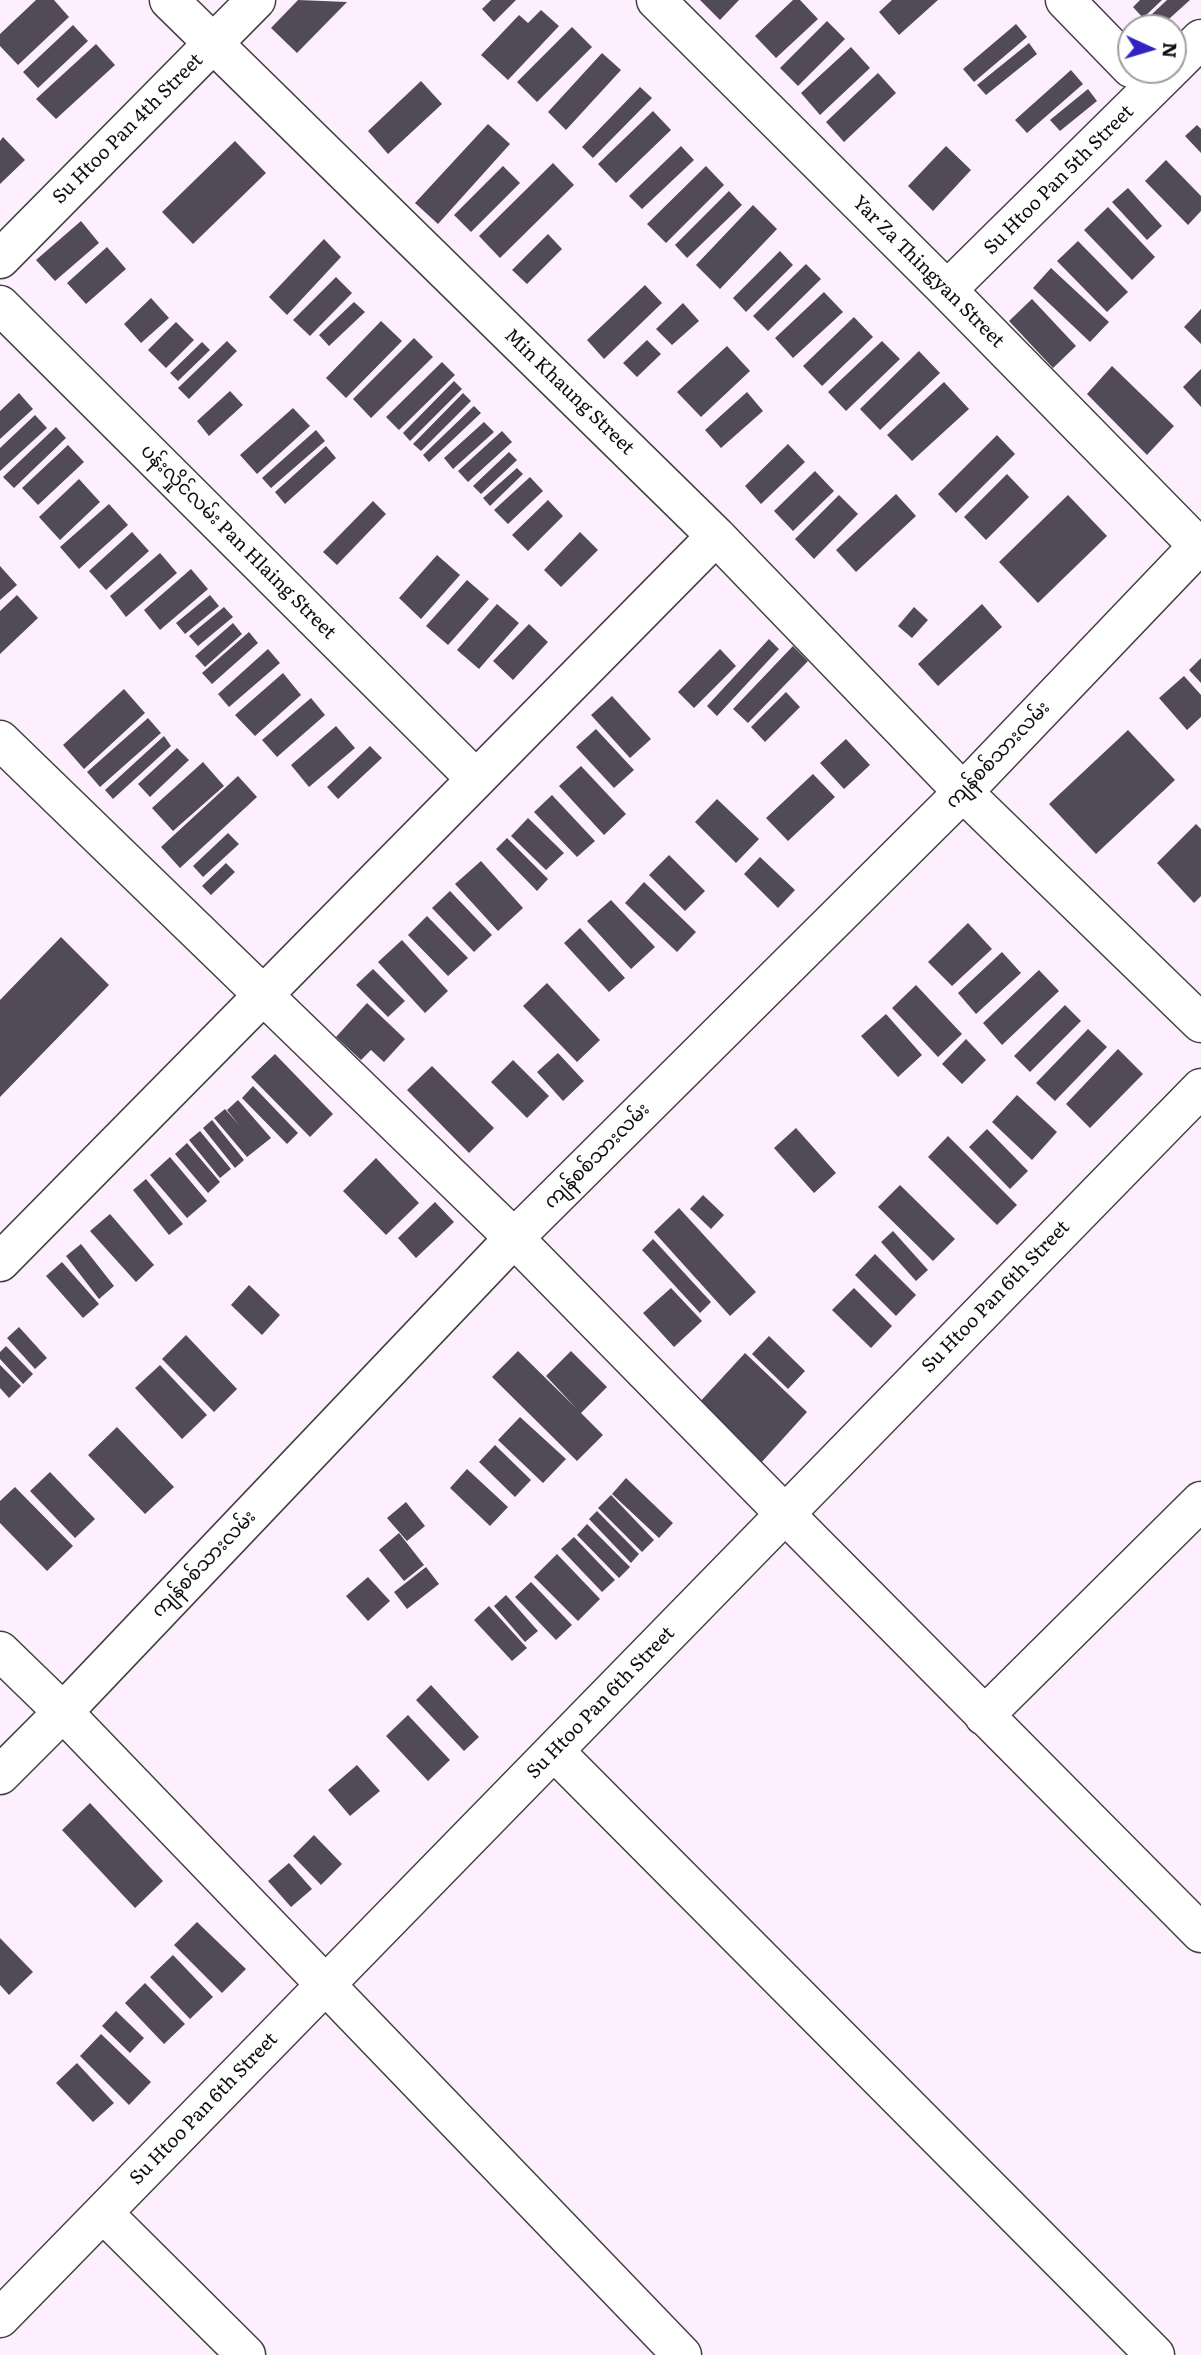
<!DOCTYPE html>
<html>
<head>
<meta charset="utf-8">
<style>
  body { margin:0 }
  #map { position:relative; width:1201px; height:2355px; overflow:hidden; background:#feefff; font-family:Literata,serif }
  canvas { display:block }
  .north { position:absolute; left:1117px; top:14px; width:70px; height:70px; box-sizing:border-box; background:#fff; border:2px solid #9f9f9f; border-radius:50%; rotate:94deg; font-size:19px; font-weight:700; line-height:28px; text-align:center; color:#0e0e0e }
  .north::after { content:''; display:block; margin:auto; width:24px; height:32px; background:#3023c1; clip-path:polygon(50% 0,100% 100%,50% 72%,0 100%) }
</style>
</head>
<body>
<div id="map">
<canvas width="1201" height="2355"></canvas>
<div class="north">N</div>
</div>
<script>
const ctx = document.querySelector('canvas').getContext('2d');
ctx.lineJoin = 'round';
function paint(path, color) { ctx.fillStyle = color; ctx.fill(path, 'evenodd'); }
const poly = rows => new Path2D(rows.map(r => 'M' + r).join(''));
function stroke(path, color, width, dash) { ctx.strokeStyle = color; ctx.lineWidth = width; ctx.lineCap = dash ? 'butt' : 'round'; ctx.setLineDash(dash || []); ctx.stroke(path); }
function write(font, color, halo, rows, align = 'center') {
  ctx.font = font + ' Literata,"Noto Sans Myanmar",serif'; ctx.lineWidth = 7; ctx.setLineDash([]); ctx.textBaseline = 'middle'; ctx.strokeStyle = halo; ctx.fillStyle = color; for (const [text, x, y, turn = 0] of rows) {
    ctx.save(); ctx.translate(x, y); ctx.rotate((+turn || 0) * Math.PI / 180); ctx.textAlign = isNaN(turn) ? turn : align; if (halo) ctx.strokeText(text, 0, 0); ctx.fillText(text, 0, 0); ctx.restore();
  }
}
paint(poly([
  [36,0,54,0,69,17,18,65,0,46,0,34],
  [298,0,347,2,297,53,271,28],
  [491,0,516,0,494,22,482,9],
  [700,0,739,0,720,20],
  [793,0,800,0,818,19,776,58,755,36],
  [892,0,938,0,899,35,879,12],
  [1140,0,1162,0,1143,18,1133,7],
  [1167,0,1190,0,1160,27,1150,16],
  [541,10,559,26,508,80,481,55,519,15,528,23],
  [827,21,845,39,798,86,780,68],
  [1016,24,1027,37,974,82,963,69],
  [73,25,88,41,38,88,23,72],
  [572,27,592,47,537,102,517,82],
  [1029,43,1037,54,986,95,977,85],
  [96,44,115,65,56,119,36,99],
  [851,47,870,68,820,115,801,93],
  [602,53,621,70,566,130,548,112],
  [1071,70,1083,84,1027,133,1015,120],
  [878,73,896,93,844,142,826,122],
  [421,81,442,104,388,154,368,131],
  [640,87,652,98,593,158,582,147],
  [1088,89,1097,101,1060,131,1050,120],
  [653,111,671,130,616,183,598,164],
  [488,124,510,144,438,224,415,203],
  [1197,125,1201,129,1201,153,1185,136],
  [3,137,25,160,0,184,0,141],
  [235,141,266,173,193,244,162,212],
  [681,146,694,160,642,209,629,196],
  [946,146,971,170,933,211,908,186],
  [1166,160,1201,196,1201,211,1188,225,1145,181],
  [553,163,574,185,500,258,479,236],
  [503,166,520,183,471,232,454,215],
  [706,166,724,185,666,243,647,224],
  [1128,188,1162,226,1147,240,1112,202],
  [729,191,742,205,687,258,675,245],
  [753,205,777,229,720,289,696,265],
  [1108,207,1155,257,1132,280,1084,230],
  [81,221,99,243,55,281,36,260],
  [548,234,562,249,527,284,512,270],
  [324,239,341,257,287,315,269,297],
  [1078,241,1128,292,1107,312,1057,261],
  [107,247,126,269,86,304,67,283],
  [780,251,793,265,746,312,733,298],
  [806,264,821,279,768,331,753,316],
  [1051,268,1109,322,1090,342,1033,288],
  [336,277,352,293,310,336,293,320],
  [645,285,662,303,604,359,587,340],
  [824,292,843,312,793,358,775,338],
  [151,298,169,318,141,343,124,324],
  [1032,299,1076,346,1053,368,1009,321],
  [354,302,365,312,329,346,319,335],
  [683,303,699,321,672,345,656,329],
  [1201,309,1201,344,1184,327],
  [854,317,873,337,822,386,803,366],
  [381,321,402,341,346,398,326,378],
  [176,322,194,340,166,368,148,350],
  [414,338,433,357,371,418,353,399],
  [647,340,661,354,637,377,623,363],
  [227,341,237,351,189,399,178,388],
  [882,341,900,359,846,411,828,392],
  [202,342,210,350,178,381,170,373],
  [727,346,750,371,701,417,677,392],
  [919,351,940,373,880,430,860,409],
  [442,362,455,375,399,430,386,417],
  [1112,366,1174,426,1147,455,1087,394],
  [1201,369,1201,407,1183,387],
  [454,381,462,389,410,441,403,433],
  [944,382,969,409,912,461,887,435],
  [230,391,243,405,209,436,197,421],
  [747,392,763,411,721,448,705,430],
  [19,393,33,409,0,439,0,411],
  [463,393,471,401,421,451,413,444],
  [474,406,481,413,429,462,423,455],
  [293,408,310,426,257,474,240,455],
  [35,415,47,428,0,471,0,448],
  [484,422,494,432,453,469,444,458],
  [56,427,66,438,14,488,3,477],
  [316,430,325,441,271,488,262,478],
  [502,431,512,442,468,482,458,471],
  [997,435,1015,454,956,513,938,494],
  [788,444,805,462,761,504,745,486],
  [68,445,84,462,38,505,22,488],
  [326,446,336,458,285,504,275,492],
  [509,452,517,460,481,494,473,486],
  [517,468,523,474,490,506,483,498],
  [815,471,834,491,793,531,774,511],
  [1007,474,1029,497,986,540,964,517],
  [530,477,543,491,508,524,494,510],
  [79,479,100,502,60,540,39,517],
  [896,494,916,516,856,572,836,550],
  [839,495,858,514,814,559,795,539],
  [1068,495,1107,536,1038,603,999,562],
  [548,500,563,516,528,551,512,535],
  [373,501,386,514,337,565,323,552],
  [109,504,128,525,79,569,60,547],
  [132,532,149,551,106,590,89,571],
  [580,532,598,550,561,587,544,570],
  [160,553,177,573,126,617,110,596],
  [437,555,460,575,421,619,399,598],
  [0,566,17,585,0,600],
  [191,569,208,589,160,630,144,610],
  [467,580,489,599,448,645,426,626],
  [17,595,38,618,0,654,0,611],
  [210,595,219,606,185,634,176,623],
  [497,604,519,623,479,669,457,650],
  [982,604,1002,627,938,686,918,664],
  [224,607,233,617,198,646,189,636],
  [914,607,928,620,912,638,898,626],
  [233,623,242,634,205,667,195,656],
  [529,624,548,642,513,680,493,661],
  [249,632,258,643,212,684,202,673],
  [769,639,779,649,717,716,707,706],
  [793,646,808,661,748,723,733,709],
  [268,649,280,663,229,707,218,694],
  [720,649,736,666,694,708,678,692],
  [1201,658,1201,683,1189,670],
  [283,673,301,695,255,736,235,715],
  [1184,676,1201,695,1201,717,1187,730,1159,698],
  [124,689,145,713,84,769,63,745],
  [786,692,800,707,765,742,751,727],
  [612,696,651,739,630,758,591,715],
  [311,698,325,715,277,757,262,740],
  [148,718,161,733,100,787,87,772],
  [336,726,355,748,309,787,291,765],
  [596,729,634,770,614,788,576,747],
  [1128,730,1175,780,1096,854,1049,804],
  [164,736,171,746,113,799,105,790],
  [846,739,870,765,844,789,820,763],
  [370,746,382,758,338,799,327,787],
  [177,748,189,760,150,797,138,784],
  [203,762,224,786,173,831,152,808],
  [581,766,626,814,604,835,559,786],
  [813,774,835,797,788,841,766,818],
  [238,776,257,797,180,868,161,847],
  [552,795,595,841,577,857,534,812],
  [717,799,759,839,736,863,695,822],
  [528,818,564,853,546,870,511,836],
  [1196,824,1201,829,1201,896,1194,903,1157,863],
  [228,833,239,844,203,877,193,866],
  [507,838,548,879,537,891,496,849],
  [669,855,705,891,685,911,649,875],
  [760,857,795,890,778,908,744,874],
  [481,861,523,908,498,931,455,884],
  [226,863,235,872,211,895,202,886],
  [644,882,696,932,677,952,625,903],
  [450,891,492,935,474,952,432,908],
  [611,900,655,947,631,969,587,921],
  [427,916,468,958,448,976,408,935],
  [968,923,992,949,952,986,928,962],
  [580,928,625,978,609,992,564,943],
  [61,937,109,985,0,1097,0,1000],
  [402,940,448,991,425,1013,378,962],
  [1002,952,1021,973,976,1014,958,993],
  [373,969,405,1001,388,1017,356,985],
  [1039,970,1059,991,1002,1045,983,1023],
  [547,983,600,1040,577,1062,523,1006],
  [916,985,962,1034,938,1057,892,1008],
  [367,1003,405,1039,384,1062,371,1050,361,1060,336,1037],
  [1065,1005,1081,1021,1030,1072,1014,1056],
  [886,1014,922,1055,898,1077,861,1036],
  [1088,1029,1107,1047,1055,1101,1036,1083],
  [966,1039,986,1060,962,1084,942,1064],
  [1118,1049,1143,1074,1090,1128,1066,1104],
  [558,1053,584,1081,563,1101,537,1072],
  [275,1054,333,1114,310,1137,251,1077],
  [513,1060,549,1096,527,1118,491,1082],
  [432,1066,494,1128,469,1153,407,1090],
  [253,1086,298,1133,287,1144,242,1098],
  [1017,1095,1057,1132,1032,1160,992,1122],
  [238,1100,271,1138,247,1157,214,1118,225,1109,239,1125,227,1110],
  [212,1120,244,1160,235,1168,203,1128],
  [796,1128,836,1173,814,1193,774,1148],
  [987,1129,1028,1171,1010,1189,969,1147],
  [200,1131,231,1169,220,1178,189,1140],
  [948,1136,1017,1205,997,1225,928,1157],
  [187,1143,220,1182,208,1193,175,1154],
  [170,1157,207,1201,187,1218,150,1175],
  [376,1158,419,1203,386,1235,343,1191],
  [146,1179,183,1224,169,1235,133,1190],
  [900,1185,955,1239,933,1261,878,1207],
  [703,1195,724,1215,711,1229,690,1209],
  [435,1202,454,1222,416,1258,398,1238],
  [679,1208,756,1292,730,1316,654,1232],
  [110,1214,154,1265,136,1282,90,1231],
  [893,1231,928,1270,916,1281,881,1242],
  [653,1239,711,1302,700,1313,642,1250],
  [81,1244,114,1286,99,1299,66,1256],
  [875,1254,916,1295,896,1316,855,1275],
  [62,1262,99,1304,83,1318,46,1276],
  [249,1285,280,1315,262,1335,231,1305],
  [671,1288,702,1321,674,1347,643,1313],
  [854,1288,892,1326,871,1348,832,1310],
  [19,1327,47,1358,35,1369,7,1338],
  [186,1335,237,1389,214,1412,162,1359],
  [769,1336,805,1371,788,1389,752,1354],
  [6,1346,33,1374,23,1384,0,1359,0,1352],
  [518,1351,576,1408,546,1376,571,1351,607,1387,581,1413,603,1435,577,1461,492,1377],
  [745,1353,807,1412,760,1464,697,1405],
  [0,1365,21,1386,9,1398,0,1388],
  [160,1365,207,1415,182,1439,135,1388],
  [520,1417,566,1459,543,1483,498,1440],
  [117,1427,174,1487,145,1514,88,1455],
  [495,1445,531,1480,515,1497,479,1462],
  [467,1469,508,1507,490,1526,450,1488],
  [50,1472,95,1519,75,1538,30,1491],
  [626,1478,673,1523,659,1538,612,1494],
  [15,1487,73,1546,47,1571,0,1523,0,1501],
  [611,1495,654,1540,642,1552,598,1508],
  [406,1502,425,1526,407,1541,387,1518],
  [597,1511,639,1554,631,1563,589,1519],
  [587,1524,630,1567,619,1578,577,1535],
  [399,1533,424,1565,404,1581,379,1550],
  [574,1537,615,1580,602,1592,561,1549],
  [557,1554,600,1599,578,1621,534,1577],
  [426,1567,439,1584,407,1609,394,1592],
  [368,1577,390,1601,368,1621,346,1596],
  [531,1582,572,1625,556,1640,515,1597],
  [506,1595,538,1631,525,1642,494,1606],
  [489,1606,527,1648,512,1661,474,1620],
  [431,1685,479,1737,464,1751,416,1700],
  [408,1715,450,1760,428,1781,386,1736],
  [357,1765,380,1791,350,1816,328,1790],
  [90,1803,163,1881,135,1908,62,1830],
  [314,1835,342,1864,321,1885,293,1856],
  [289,1863,312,1889,291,1907,268,1881],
  [197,1922,246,1969,222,1993,174,1945],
  [0,1938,33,1972,9,1995,0,1985],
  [173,1955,213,1997,190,2019,150,1977],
  [145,1983,185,2024,164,2044,125,2003],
  [116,2011,144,2038,130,2053,102,2026],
  [101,2034,151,2082,129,2105,80,2056],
  [77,2063,114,2103,93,2122,56,2083]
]), '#514a57');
const minor = poly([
  [169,0,716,536,963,792,1201,1023],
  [656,0,947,290,1201,549],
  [1065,0,1131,68],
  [1173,67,1201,39],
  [0,259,256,0],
  [947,290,1170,70],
  [0,305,476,779],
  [0,740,514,1238,785,1514,1201,1933],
  [0,1262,716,536],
  [0,1651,63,1712,682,2355],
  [984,1716,1201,1501],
  [554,1751,1155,2355],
  [0,1775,63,1712,514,1238,963,792,1201,543],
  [103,2213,246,2355],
  [0,2318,1201,1088]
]);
stroke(minor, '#414141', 41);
stroke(minor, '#fff', 38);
write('19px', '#0e0e0e', '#fff', [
  ["Su Htoo Pan 4th Street",128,129,-45],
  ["Su Htoo Pan 5th Street",1059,180,-45],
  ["Yar Za Thingyan Street",928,272,45],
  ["Min Khaung Street",569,392,44],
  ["ပန်းလှိုင်လမ်း Pan Hlaing Street",238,542,45],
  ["ကျန်စစ်သားလမ်း",998,755,-46],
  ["ကျန်စစ်သားလမ်း",597,1156,-45],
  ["Su Htoo Pan 6th Street",996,1297,-46],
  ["ကျန်စစ်သားလမ်း",204,1564,-46],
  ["Su Htoo Pan 6th Street",601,1703,-46],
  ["Su Htoo Pan 6th Street",204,2109,-46]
]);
</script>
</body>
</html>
